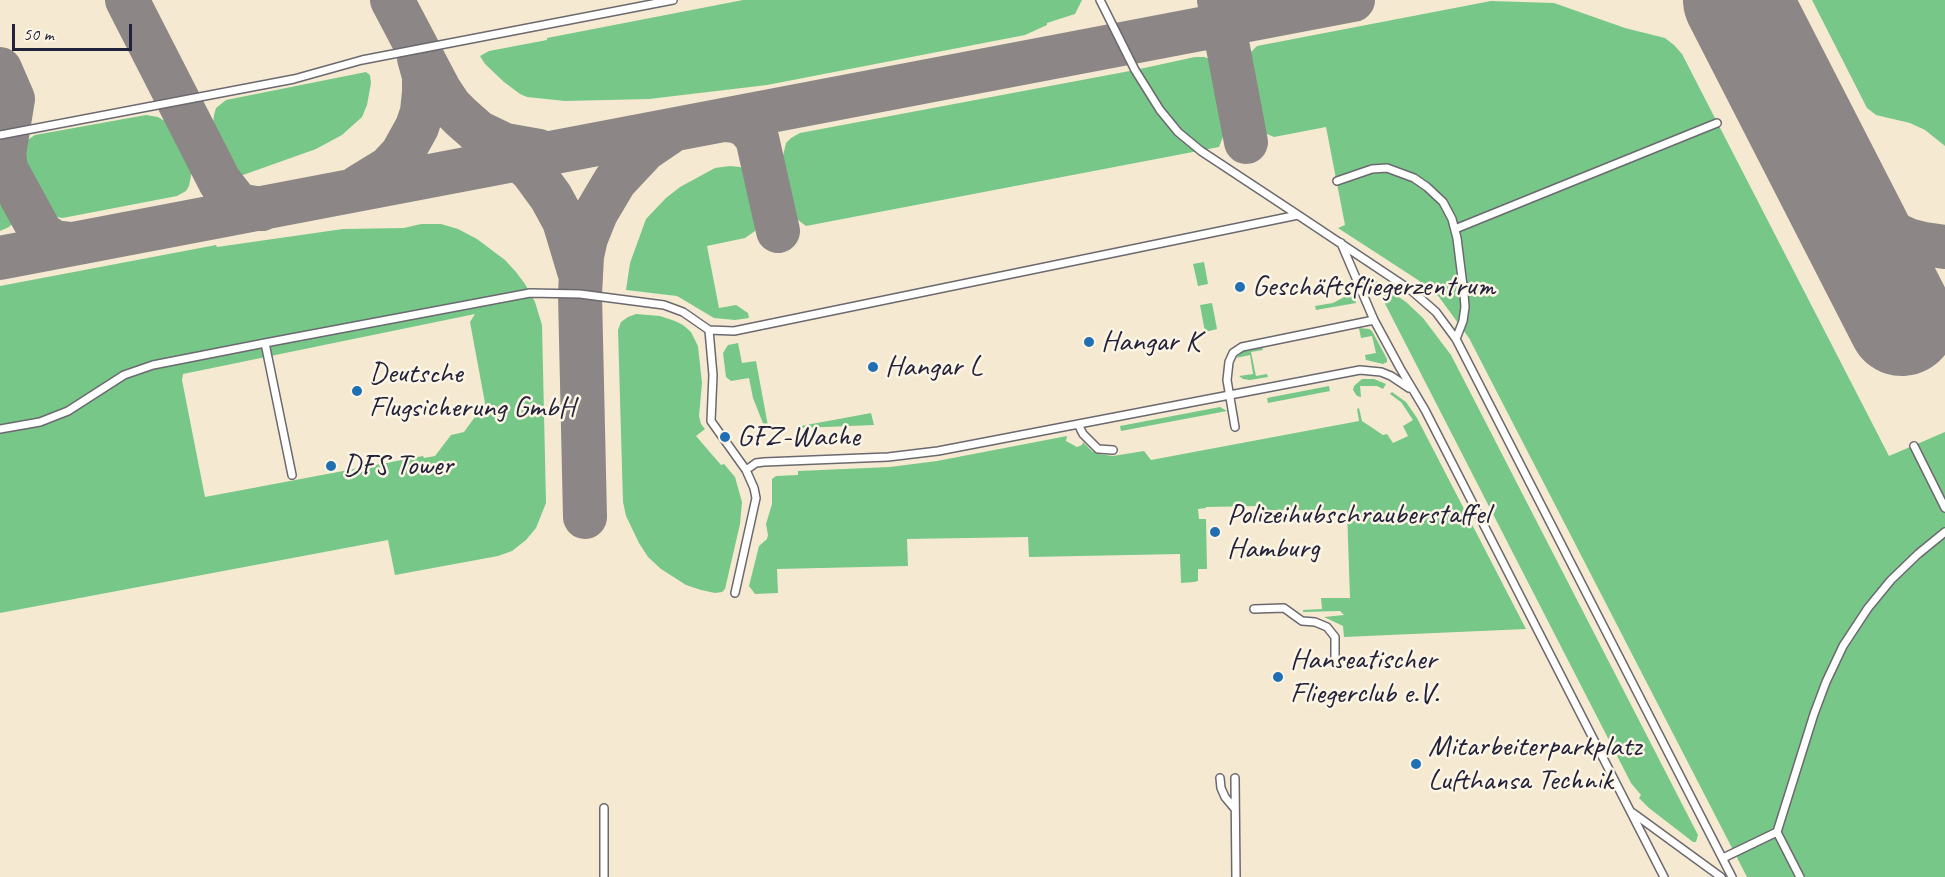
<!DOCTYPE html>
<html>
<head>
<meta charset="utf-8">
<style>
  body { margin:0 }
  #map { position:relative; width:1945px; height:877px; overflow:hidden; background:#f5ead1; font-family:Caveat,sans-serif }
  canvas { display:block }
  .scale { position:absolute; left:12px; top:24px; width:120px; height:27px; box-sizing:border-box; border:3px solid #22223b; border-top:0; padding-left:8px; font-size:18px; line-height:21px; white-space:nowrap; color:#22223b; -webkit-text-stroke:4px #fcf5e5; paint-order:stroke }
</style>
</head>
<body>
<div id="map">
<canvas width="1945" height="877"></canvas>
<div class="scale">50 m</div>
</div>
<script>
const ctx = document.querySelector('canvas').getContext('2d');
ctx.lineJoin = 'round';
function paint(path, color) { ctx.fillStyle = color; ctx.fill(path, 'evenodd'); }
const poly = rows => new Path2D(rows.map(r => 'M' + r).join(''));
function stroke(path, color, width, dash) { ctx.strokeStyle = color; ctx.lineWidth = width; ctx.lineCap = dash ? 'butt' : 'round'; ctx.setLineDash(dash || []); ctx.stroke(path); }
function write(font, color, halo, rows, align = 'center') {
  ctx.font = font + ' Caveat,sans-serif'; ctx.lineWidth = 5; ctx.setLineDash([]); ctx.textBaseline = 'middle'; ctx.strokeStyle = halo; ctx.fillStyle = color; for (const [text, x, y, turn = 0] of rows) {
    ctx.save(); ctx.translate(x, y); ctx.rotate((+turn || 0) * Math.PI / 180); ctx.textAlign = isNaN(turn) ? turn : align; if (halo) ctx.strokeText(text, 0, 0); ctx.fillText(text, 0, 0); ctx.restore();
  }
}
paint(poly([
  [743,0,1082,0,1075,14,1047,23,1047,25,1025,35,767,85,649,99,565,101,527,97,520,94,504,82,485,64,480,56,489,51,547,40,547,38],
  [1812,0,1945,0,1945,146,1925,130,1910,123,1876,115,1867,108],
  [1491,1,1554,3,1625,28,1665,38,1674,45,1682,54,1889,456,1945,432,1945,877,1747,877,1469,338,1439,297,1418,280,1338,228,1345,225,1326,127,1274,137,1267,134,1257,119,1246,69,1247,60,1250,53,1257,46],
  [1195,57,1204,57,1210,59,1219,69,1229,121,1219,147,806,226,798,220,792,210,782,160,786,143,791,138,800,133,1135,70],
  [366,72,370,75,371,83,367,105,362,117,342,135,316,149,243,175,238,175,233,169,228,161,213,124,214,115,216,108,226,100],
  [146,115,158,117,168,123,175,134,192,171,189,186,186,191,177,196,73,216,62,218,48,215,16,156,18,147,23,143,35,135],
  [730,166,740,167,745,170,749,176,759,223,755,231,745,238,707,246,719,308,736,305,748,313,749,318,735,320,714,318,677,296,626,290,630,263,646,219,666,198,680,187,715,168],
  [0,185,12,206,13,214,13,223,9,227,0,231],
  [421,224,441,224,458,229,477,239,505,260,516,272,525,284,535,302,542,325,546,503,536,528,526,540,512,551,498,556,395,575,388,540,0,613,0,286,216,245,217,247,343,229,404,228],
  [475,314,470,322,485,403,464,432,451,435,435,456,424,458,423,456,205,497,182,380,183,374],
  [1204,262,1208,284,1198,286,1193,264],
  [1373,279,1406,302,1423,318,1451,355,1698,835,1696,842,1693,842,1649,808,1639,798,1641,795,1631,783,1379,292,1370,281],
  [1350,294,1353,298,1355,298,1356,303,1316,310,1315,306,1333,303],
  [1212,303,1217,329,1205,332,1200,305],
  [636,314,660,316,675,321,683,325,691,332,698,346,702,383,699,416,701,424,705,429,696,436,721,465,724,464,735,477,742,502,740,524,725,589,722,592,715,593,701,590,686,585,661,569,648,557,639,543,626,516,623,502,618,330,621,322,628,317],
  [1359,328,1369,329,1372,331,1387,359,1387,362,1383,364,1366,360,1365,355,1376,353,1372,336,1361,338],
  [738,343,742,363,756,361,768,426,764,426,753,398,749,378,731,381,726,377,723,353,728,345],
  [1262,347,1263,350,1251,352,1256,376,1267,374,1268,377,1250,380,1243,379,1239,376,1253,374,1250,355,1236,358,1243,351],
  [1362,379,1374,379,1386,384,1383,389,1377,386,1360,386,1361,397,1357,396,1353,390,1354,386],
  [1329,386,1330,391,1268,403,1267,398],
  [1392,392,1406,402,1417,418,1526,629,1344,637,1343,626,1324,617,1344,615,1340,611,1303,612,1303,610,1322,609,1321,598,1350,598,1347,510,1260,510,1259,506,1206,507,1206,508,1198,509,1199,519,1206,519,1207,569,1198,569,1198,581,1194,582,1181,583,1180,554,1029,557,1028,537,907,539,908,566,777,569,778,593,755,594,749,586,759,546,767,539,768,535,766,524,772,504,772,479,776,476,798,475,798,471,890,467,937,461,1067,436,1066,441,1077,447,1082,445,1083,442,1093,452,1094,451,1099,454,1113,456,1144,451,1151,460,1359,421,1357,409,1359,408,1362,421,1383,435,1387,434,1393,443,1408,436,1403,426,1413,420,1401,402,1390,394],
  [1220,407,1227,411,1121,431,1120,426],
  [871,413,874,425,801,428,801,426]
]), '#76c788');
stroke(poly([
  [127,0,220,182,235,201,243,206,262,209],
  [392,0,440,91,450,106,461,117,478,132,505,145,539,151],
  [1219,0,1246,142],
  [0,69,13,99,4,154,6,169,41,233,54,242,72,244],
  [726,120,736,121,747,126,757,138,778,231],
  [501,147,519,159,532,171,551,197,564,221,579,271],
  [1826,174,1856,210,1880,227,1908,240,1924,244,1945,247],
  [358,187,389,168,402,154,417,127,422,112,424,92,424,76,419,58],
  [0,258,1353,0],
  [585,517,580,294,582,256,586,238,596,213,615,181,645,149,670,132]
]), '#8c8686', 44);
stroke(poly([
  [1737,0,1902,322]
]), '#8c8686', 108);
const service = poly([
  [1100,0,1135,70,1160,110,1178,132,1201,151,1298,215],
  [0,135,294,79,362,60,673,0],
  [1337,181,1372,169,1387,168,1414,178,1427,187,1443,202,1452,219,1457,238,1464,294,1465,307,1463,321,1456,339],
  [1455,229,1717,123],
  [1341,243,1374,320,1400,368,1425,410,1664,877],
  [709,330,734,331,1298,215,1412,291,1436,312,1456,339,1732,877],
  [265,343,292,475],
  [1078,424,1083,434,1098,449,1113,450],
  [1235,427,1227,380,1229,362,1233,353,1242,347,1374,320],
  [0,429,40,422,68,411,124,375,153,365,265,343,530,293,580,294,664,305,683,312,709,330,713,375,711,421,746,470,754,488,756,498,735,593],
  [1914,446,1945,508],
  [746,470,756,463,764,462,888,457,938,451,1360,370,1381,372,1391,376,1409,388],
  [1254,609,1284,608,1302,621,1315,622,1327,627,1335,637,1335,659],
  [1220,778,1221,788,1225,797,1235,809],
  [1235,778,1236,877],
  [1633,813,1721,877],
  [1777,832,1814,714,1826,682,1843,646,1868,608,1891,580,1918,554,1945,532],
  [1723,858,1777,832,1800,877],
  [604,877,604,808]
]);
stroke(service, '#6c6870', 10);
stroke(service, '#fff', 7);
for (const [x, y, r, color] of [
  [1240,287,6,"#1f6fb2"],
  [1089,342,6,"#1f6fb2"],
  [873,367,6,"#1f6fb2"],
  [357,391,6,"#1f6fb2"],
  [725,437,6,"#1f6fb2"],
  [331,466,6,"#1f6fb2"],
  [1215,532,6,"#1f6fb2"],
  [1278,677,6,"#1f6fb2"],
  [1416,764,6,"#1f6fb2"]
]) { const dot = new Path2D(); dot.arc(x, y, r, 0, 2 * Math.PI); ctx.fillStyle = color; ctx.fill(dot); stroke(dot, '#fcf5e5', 2); }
write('30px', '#22223b', '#fcf5e5', [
  ["Geschäftsfliegerzentrum",1252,287],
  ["Hangar K",1101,342],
  ["Hangar L",885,367],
  ["Deutsche",369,374],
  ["Flugsicherung GmbH",369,408],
  ["GFZ-Wache",737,437],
  ["DFS Tower",343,466],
  ["Polizeihubschrauberstaffel",1227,515],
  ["Hamburg",1227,549],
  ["Hanseatischer",1290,660],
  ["Fliegerclub e.V.",1290,694],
  ["Mitarbeiterparkplatz",1428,747],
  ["Lufthansa Technik",1428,781]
], 'left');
</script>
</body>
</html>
